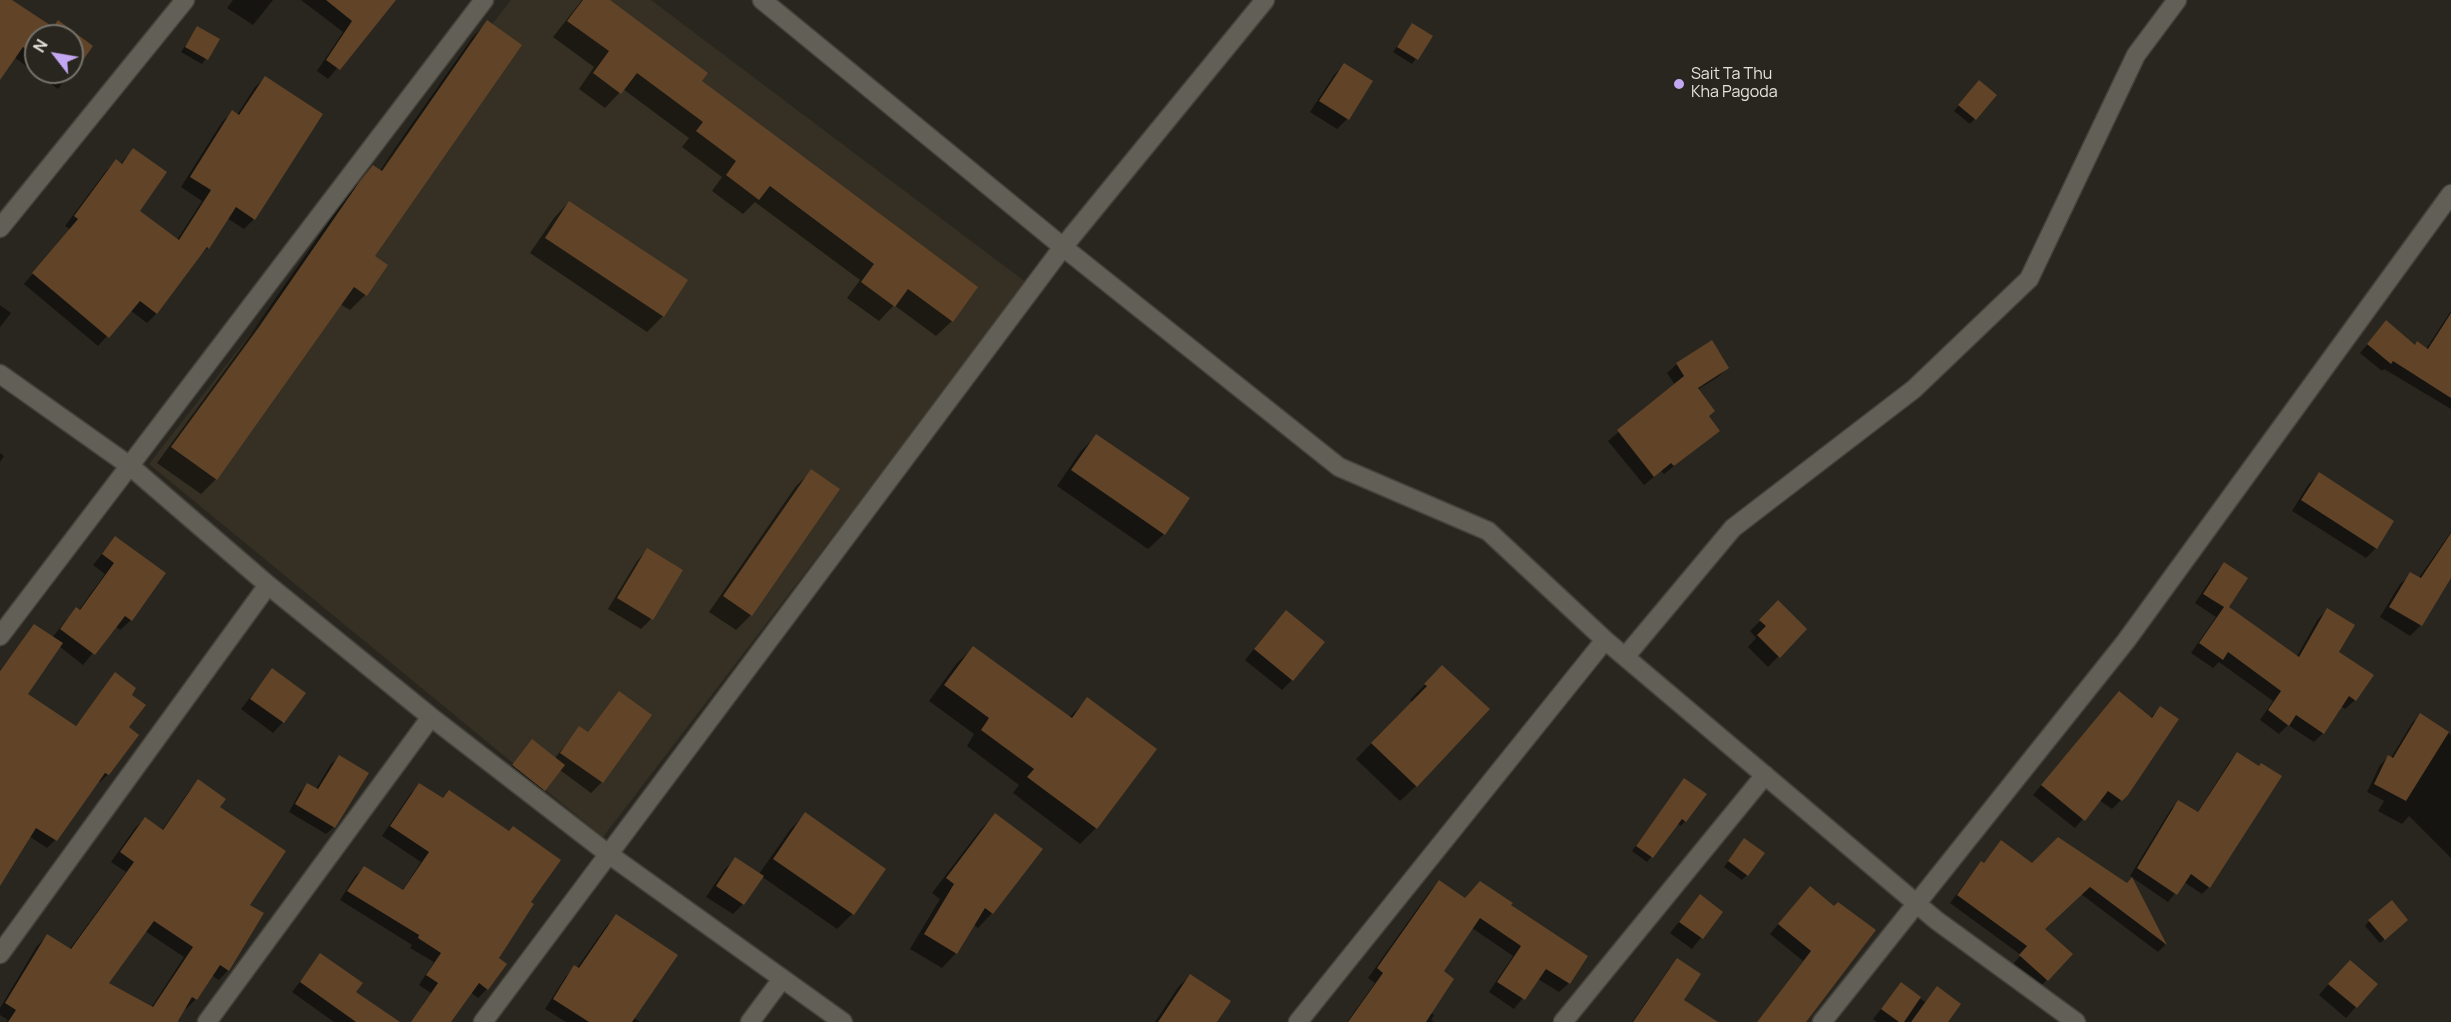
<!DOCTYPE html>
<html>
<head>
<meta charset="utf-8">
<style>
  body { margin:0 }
  #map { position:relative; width:2451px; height:1022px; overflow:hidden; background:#28261e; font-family:Manrope,sans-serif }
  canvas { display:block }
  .north { position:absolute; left:24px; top:24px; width:60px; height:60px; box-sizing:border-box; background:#28261e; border:2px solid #74726b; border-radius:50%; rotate:301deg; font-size:16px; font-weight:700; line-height:24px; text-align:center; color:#e5e3de }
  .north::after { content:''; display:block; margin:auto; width:21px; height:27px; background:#c3a7f2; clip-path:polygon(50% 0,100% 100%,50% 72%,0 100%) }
</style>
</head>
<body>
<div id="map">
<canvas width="2451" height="1022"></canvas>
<div class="north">N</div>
</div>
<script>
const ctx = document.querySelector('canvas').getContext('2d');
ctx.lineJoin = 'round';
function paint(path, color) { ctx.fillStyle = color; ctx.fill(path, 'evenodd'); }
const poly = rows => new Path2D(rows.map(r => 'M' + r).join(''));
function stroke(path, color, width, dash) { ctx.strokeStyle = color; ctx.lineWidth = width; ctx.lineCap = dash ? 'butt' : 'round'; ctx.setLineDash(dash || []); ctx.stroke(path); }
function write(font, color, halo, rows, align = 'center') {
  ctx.font = font + ' Manrope,sans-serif'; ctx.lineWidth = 5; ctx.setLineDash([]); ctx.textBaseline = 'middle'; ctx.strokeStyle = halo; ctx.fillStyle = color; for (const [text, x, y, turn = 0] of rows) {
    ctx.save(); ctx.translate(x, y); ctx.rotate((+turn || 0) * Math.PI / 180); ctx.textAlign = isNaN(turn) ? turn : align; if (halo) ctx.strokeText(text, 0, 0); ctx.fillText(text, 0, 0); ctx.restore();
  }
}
paint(poly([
  [511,0,651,0,1027,283,603,837,149,464]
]), '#353023');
paint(poly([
  [0,0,10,0,53,28,58,22,91,47,58,89,14,57,0,78],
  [36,36,72,36,72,72,36,72],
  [233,0,273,0,253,25,227,8],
  [301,0,394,0,328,79,317,71,343,32],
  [582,0,607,0,700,81,952,321,936,336,894,305,879,321,847,298,860,280,755,202,743,214,712,191,722,177,682,147,689,138,623,89,605,108,579,89,594,67,553,37],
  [487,22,373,257,386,266,365,295,350,310,340,304,216,479,201,494,157,463,244,344,345,198,373,167,379,171,472,38],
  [1412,25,1431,37,1412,64,1393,52],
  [197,28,218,40,202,64,181,52],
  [1344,65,1347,119,1337,129,1310,112,1334,75],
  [265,78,254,219,244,229,227,218,208,248,198,257,156,314,147,323,130,310,98,346,24,284,70,229,65,226,106,171,116,161,120,164,133,150,138,212,177,240,202,201,181,187,222,122,232,112,237,115,255,87],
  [1975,86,1995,95,1970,124,1954,111],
  [569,202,686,281,663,316,647,332,530,253,554,218],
  [0,305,11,313,0,327],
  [2451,311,2451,409,2384,369,2382,371,2360,353,2386,323,2414,346,2426,349],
  [1677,364,1727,368,1718,377,1697,390,1708,416,1718,431,1664,474,1661,471,1644,485,1608,441,1675,385,1667,373],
  [1096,436,1164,534,1148,549,1057,486,1081,451],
  [0,453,4,456,0,462],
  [812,471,751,615,736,630,709,612,796,486],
  [2319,474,2376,548,2366,558,2292,511,2308,485],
  [2451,532,2451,575,2421,625,2410,636,2380,617,2400,584,2411,574,2418,579],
  [115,538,131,620,120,630,115,626,83,665,59,646,26,694,75,727,115,674,130,695,127,728,108,774,100,782,98,781,55,840,47,848,29,836,0,883,0,670,34,626,52,638,66,620,77,609,78,611,105,574,93,565],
  [647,550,681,571,651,619,641,629,608,609,637,561],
  [2224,564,2227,607,2296,658,2318,619,2327,610,2337,652,2355,700,2345,709,2341,706,2323,733,2314,742,2288,725,2279,734,2260,720,2273,701,2219,662,2213,668,2191,653,2216,617,2195,603,2215,573],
  [1778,603,1805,629,1768,667,1748,647,1756,638,1750,631],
  [1276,622,1292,680,1282,690,1245,660],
  [973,648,1069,718,1087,699,1155,749,1096,828,1080,844,1013,793,1019,785,967,746,974,734,929,701,957,663],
  [1442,667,1416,786,1400,801,1356,759,1412,702,1410,700],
  [272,670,283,722,273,733,241,709],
  [619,693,650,715,602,782,591,793,560,770,533,800,503,776,532,741,555,758,579,728,587,733],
  [2119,693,2150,718,2160,708,2127,794,2112,809,2099,800,2075,828,2033,795],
  [2420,715,2451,735,2451,858,2409,816,2402,824,2378,811,2384,801,2367,792,2380,765,2388,757,2391,758,2412,723],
  [2237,754,2209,887,2202,894,2184,882,2168,902,2130,876,2171,809,2178,802,2197,813,2230,761],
  [339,757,334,827,326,834,289,812,300,792,308,785,316,789,331,764],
  [1684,780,1685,821,1681,826,1677,823,1647,862,1632,851],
  [199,781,218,808,248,905,262,914,228,970,219,980,211,975,196,999,186,1009,184,1007,175,1022,6,1022,8,1020,0,1015,0,1008,37,946,47,936,69,950,126,872,111,862,135,828,145,819,162,830,189,791],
  [145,931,184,957,151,1008,107,983],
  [420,784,529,902,497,959,487,989,478,998,470,992,447,1021,423,1004,431,993,419,985,434,962,410,948,412,945,340,900,355,876,364,868,402,891,421,862,382,836,411,793],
  [805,814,852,914,837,929,761,876,743,904,733,914,706,897,725,869,735,859,759,874,790,830],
  [995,815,992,913,978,928,973,924,956,953,942,968,910,949,940,899,932,893,981,829],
  [1744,840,1747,875,1742,880,1724,867],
  [2001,842,2032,865,2126,884,2131,879,2165,945,2158,952,2081,894,2043,929,2071,955,2039,988,2013,964,2021,955,1950,903,1974,871,1983,864],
  [1439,882,1465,899,1509,906,1569,983,1559,992,1538,979,1514,1009,1489,992,1513,956,1472,928,1441,972,1430,1012,1434,1015,1431,1020,1435,1022,1347,1022,1375,983,1368,978,1430,891],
  [1700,896,1721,912,1692,949,1670,933],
  [1801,897,1834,908,1804,1022,1757,1022,1803,961,1770,934],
  [616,916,634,1018,640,1022,566,1022,545,1009,566,976,575,967,577,968,607,925],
  [2369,921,2401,924,2380,943,2365,926],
  [321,955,354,993,397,1022,334,1022,292,992],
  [1677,960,1682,1000,1696,1022,1632,1022,1669,969],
  [2339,972,2376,984,2346,1018,2319,995],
  [1190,976,1215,1022,1155,1022,1179,986],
  [1901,984,1925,1002,1938,988,1946,1022,1877,1022,1873,1019]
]), '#0007');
paint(poly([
  [0,0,12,0,53,27,58,20,93,46,69,80,57,72,72,72,72,36,36,36,36,57,23,47,0,80],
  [326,0,396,0,340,70,326,60,352,21],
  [583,0,610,0,708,73,702,81,978,287,953,322,908,289,895,307,861,282,874,264,770,186,759,200,726,175,736,161,696,131,703,122,637,73,621,94,593,73,609,51,567,21],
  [487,20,522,45,375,256,388,265,367,296,354,287,217,480,171,447,259,327,360,181,373,165,382,171],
  [1412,23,1433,36,1418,60,1397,47],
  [197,26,220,39,208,60,185,47],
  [1344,63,1373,81,1349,120,1319,101],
  [265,76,323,114,255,220,236,207,209,249,207,247,157,314,140,301,109,338,32,273,78,219,74,216,116,159,122,164,133,148,167,172,140,211,179,240,211,190,190,177,232,110,239,115],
  [1979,80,1997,95,1976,120,1958,105],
  [569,201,688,280,664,317,545,238],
  [2451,313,2451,398,2393,361,2391,364,2367,344,2386,320,2415,345,2417,341,2428,349],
  [1712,340,1729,368,1698,388,1715,411,1709,416,1720,431,1674,466,1671,463,1654,477,1617,430,1684,376,1676,363],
  [1096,434,1190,498,1165,535,1071,470],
  [811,469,840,489,752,616,723,596],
  [2319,472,2394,521,2377,549,2301,500],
  [2451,533,2451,578,2422,626,2389,607,2410,572,2421,578],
  [115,536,166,573,132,621,125,616,95,655,60,629,76,607,80,610,114,563,102,554],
  [647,548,683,570,653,620,617,598],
  [2224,562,2248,578,2229,607,2299,657,2327,608,2355,625,2339,652,2374,675,2356,701,2349,696,2324,734,2296,715,2289,726,2268,710,2281,691,2228,652,2223,660,2199,643,2224,607,2203,594],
  [1778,600,1807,629,1780,658,1757,635,1766,626,1759,620],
  [1286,610,1325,642,1293,681,1254,649],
  [34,624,63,643,28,694,76,726,115,672,136,688,132,695,146,705,129,727,139,735,109,775,105,773,57,841,36,828,0,886,0,671],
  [973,646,1072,718,1087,697,1157,749,1097,829,1027,777,1034,769,981,730,989,718,944,685],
  [1442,665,1490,709,1417,787,1371,743,1427,686,1424,684],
  [272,668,306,693,284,723,250,699],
  [619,691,652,715,603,783,560,753,579,726,588,732],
  [2119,691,2152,718,2160,706,2179,719,2128,795,2122,801,2108,791,2085,821,2041,785],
  [2420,713,2449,732,2406,801,2374,784,2388,755,2393,758],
  [532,739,565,765,545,791,512,765],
  [2237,752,2259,766,2261,763,2282,776,2210,888,2191,874,2177,895,2137,868,2178,800,2198,812],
  [339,755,369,773,335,828,295,804,307,783,318,789],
  [1684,778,1707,794,1686,822,1682,819,1653,858,1636,846],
  [198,779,226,799,220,807,286,851,250,905,264,913,229,971,220,965,197,1000,192,997,178,1021,179,1022,8,1022,16,1010,5,1003,47,934,71,949,134,862,120,852,145,817,163,830],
  [154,921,193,947,153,1007,109,983],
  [419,783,443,798,449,790,509,831,513,826,561,860,531,902,534,904,499,958,507,964,488,990,479,983,451,1022,411,1022,438,983,426,975,441,953,418,938,419,935,347,891,364,866,403,890,429,852,390,826],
  [805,812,886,869,854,915,773,859],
  [995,813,1043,849,993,914,985,908,957,954,924,934,954,884,946,878],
  [2058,837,2127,883,2132,877,2167,945,2090,887,2045,929,2073,954,2048,981,2019,955,2027,946,1957,895,1981,861,1984,863,2001,840,2032,863],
  [1744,838,1765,853,1748,876,1728,861],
  [735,857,764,876,744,905,716,886],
  [1439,880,1465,898,1480,881,1513,903,1511,905,1588,956,1570,984,1546,969,1525,1000,1497,982,1521,946,1480,918,1444,971,1454,979,1426,1022,1348,1022,1383,973,1377,968],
  [1810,886,1834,906,1838,902,1876,930,1806,1022,1757,1022,1811,951,1778,924],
  [1700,894,1723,912,1703,939,1679,922],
  [2392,900,2408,920,2385,940,2368,920],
  [616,914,678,955,632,1022,589,1022,553,999,574,965,579,968],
  [320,953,363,983,356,992,400,1022,356,1022,300,982],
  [1677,958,1701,974,1684,1000,1718,1022,1633,1022],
  [2350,960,2378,984,2357,1008,2328,984],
  [1190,974,1231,1001,1217,1022,1158,1022],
  [1901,982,1921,997,1904,1022,1899,1022,1881,1009],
  [1937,986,1961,1004,1948,1022,1911,1022]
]), '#614328');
const minor = poly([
  [762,0,1063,247,1339,467,1488,531,1605,640,1936,920,2076,1022],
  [0,228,185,0],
  [0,374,130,466,268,585,431,717,607,853,843,1022],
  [0,636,484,0],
  [1625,657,1733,528,1914,389,2029,279,2136,55,2177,0],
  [0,954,268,585],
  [207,1022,431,717],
  [483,1022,1063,247,1265,0],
  [750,1022,782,979],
  [1298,1022,1605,640],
  [1563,1022,1765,775],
  [1822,1022,2126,641,2451,194]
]);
stroke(minor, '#44423b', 21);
stroke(minor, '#615f56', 18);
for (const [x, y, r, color] of [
  [1679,84,6,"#c3a7f2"]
]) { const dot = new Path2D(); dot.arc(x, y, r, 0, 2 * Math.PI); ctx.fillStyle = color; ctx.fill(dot); stroke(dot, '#28261e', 2); }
write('16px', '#e5e3de', '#28261e', [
  ["Sait Ta Thu",1691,75],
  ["Kha Pagoda",1691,93]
], 'left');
</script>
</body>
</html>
